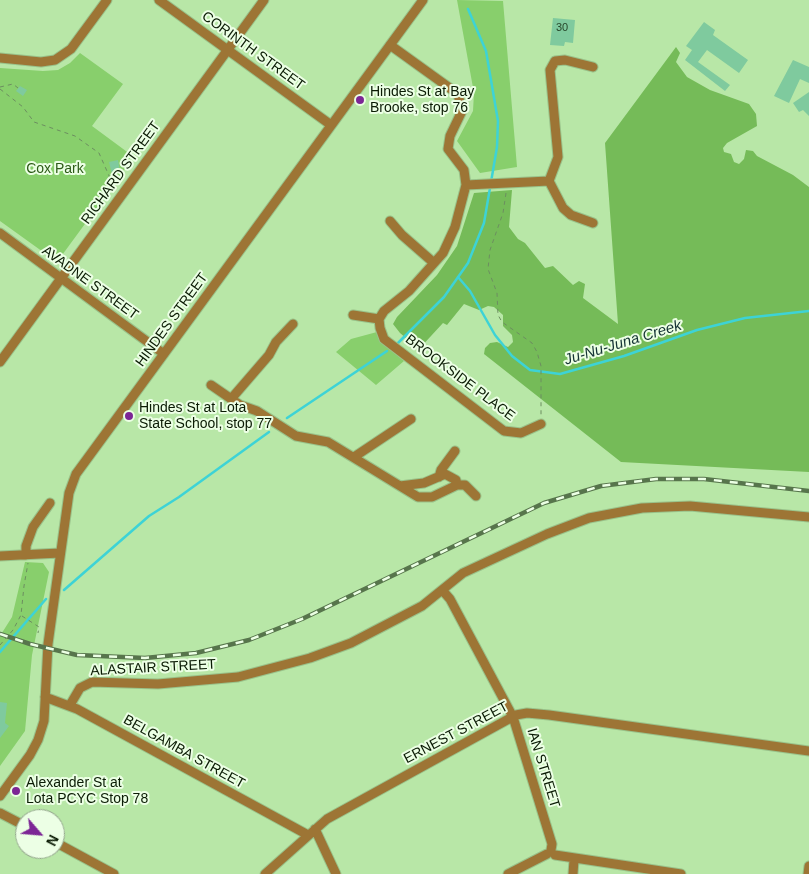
<!DOCTYPE html>
<html>
<head>
<meta charset="utf-8">
<style>
  body { margin:0 }
  #map { position:relative; width:809px; height:874px; overflow:hidden; background:#b8e7a7; font-family:Arial,sans-serif }
  canvas { display:block }
  .north { position:absolute; left:15px; top:809px; width:50px; height:50px; box-sizing:border-box; background:#ecffe5; border:1px solid #92a48b; border-radius:50%; rotate:117deg; font-size:14px; font-weight:700; line-height:20px; text-align:center; color:#0a1b04 }
  .north::after { content:''; display:block; margin:auto; width:18px; height:22px; background:#7c2695; clip-path:polygon(50% 0,100% 100%,50% 72%,0 100%) }
</style>
</head>
<body>
<div id="map">
<canvas width="809" height="874"></canvas>
<div class="north">N</div>
</div>
<script>
const ctx = document.querySelector('canvas').getContext('2d');
ctx.lineJoin = 'round';
function paint(path, color) { ctx.fillStyle = color; ctx.fill(path, 'evenodd'); }
const poly = rows => new Path2D(rows.map(r => 'M' + r).join(''));
function stroke(path, color, width, dash) { ctx.strokeStyle = color; ctx.lineWidth = width; ctx.lineCap = dash ? 'butt' : 'round'; ctx.setLineDash(dash || []); ctx.stroke(path); }
function write(font, color, halo, rows, align = 'center') {
  ctx.font = font + ' Arial,sans-serif'; ctx.lineWidth = 4; ctx.setLineDash([]); ctx.textBaseline = 'middle'; ctx.strokeStyle = halo; ctx.fillStyle = color; for (const [text, x, y, turn = 0] of rows) {
    ctx.save(); ctx.translate(x, y); ctx.rotate((+turn || 0) * Math.PI / 180); ctx.textAlign = isNaN(turn) ? turn : align; if (halo) ctx.strokeText(text, 0, 0); ctx.fillText(text, 0, 0); ctx.restore();
  }
}
paint(poly([
  [457,0,503,1,517,167,480,173,457,141,473,111,474,93],
  [80,53,123,84,92,126,134,157,57,262,0,221,0,68,43,71,58,70,70,63],
  [377,332,381,342,404,361,376,385,336,352,351,339],
  [25,562,43,563,49,572,32,655,25,731,0,766,0,636,12,617]
]), '#88cf6c');
paint(poly([
  [676,47,680,53,676,62,687,77,710,90,749,104,756,114,757,126,727,143,723,148,724,152,731,154,734,162,739,164,744,159,746,150,753,151,757,156,793,175,809,187,809,472,621,462,484,354,485,348,490,343,497,342,508,347,513,342,512,335,503,326,503,315,494,307,488,306,479,310,464,304,447,325,443,323,419,349,400,333,393,324,397,317,437,275,457,246,474,193,512,190,509,227,518,239,525,243,545,268,553,266,573,285,579,281,585,284,583,298,618,324,605,143]
]), '#75bb58');
stroke(poly([
  [458,277,470,291,495,335,512,356,530,370,560,374,624,356,697,330,745,318,809,311],
  [398,343,444,297,468,263,484,223,497,147,498,121,486,51,468,9],
  [287,418,387,351],
  [64,590,149,516,179,497,269,432],
  [0,652,46,599]
]), '#3dd3d6', 2.5);
paint(poly([
  [553,18,575,20,573,43,565,42,564,46,550,45],
  [704,22,715,30,713,35,748,60,739,73,707,50,698,62,730,85,725,91,685,60,692,50,686,46],
  [793,60,809,67,809,83,800,79,789,103,774,96],
  [20,86,27,90,23,96,16,91],
  [809,92,809,116,803,110,799,112,793,103],
  [118,160,120,172,112,174,109,162],
  [0,702,7,703,5,723,9,726,0,738]
]), '#7fca9e');
const minor = poly([
  [159,0,331,125],
  [390,45,458,94,462,111,450,136,448,149,464,170,466,185,455,227,443,253,409,291,384,311,379,319,380,328,384,339,504,431,521,433,541,424],
  [0,58,41,62,55,60,71,49,107,0],
  [549,181,563,208,571,215,593,223],
  [466,185,549,181,558,157,550,70,555,61,565,60,593,67],
  [390,221,402,235,434,263],
  [0,233,164,354],
  [353,315,379,319],
  [0,362,264,0],
  [211,385,240,405,257,411,296,436,328,442,418,497,432,497,457,485,456,480,445,474,424,483,400,486],
  [231,399,269,355,276,342,293,324],
  [354,457,411,419],
  [439,477,441,470,455,451],
  [457,485,465,485,476,496],
  [26,555,26,546,33,527,50,503],
  [0,556,60,553],
  [443,591,450,599,513,717,552,844,551,850],
  [45,697,77,709,308,835],
  [70,705,80,688,92,682,158,684,238,677,310,658,351,643,422,606,463,573,547,534,589,518,642,508,690,506,809,517],
  [0,796,30,755,38,740,44,721,48,644,69,493,76,474,423,0],
  [0,813,25,826],
  [315,829,336,874],
  [55,842,114,874],
  [555,855,681,874],
  [265,874,327,819,516,715,527,713,549,715,809,751],
  [508,874,547,854],
  [573,874,574,860],
  [808,874,809,866]
]);
stroke(minor, '#99c28a', 11);
stroke(poly([
  [0,87,13,84,18,88],
  [0,89,23,107,34,122,75,136,99,153,114,187],
  [506,193,503,213,490,250,488,269,497,293,498,315,502,322,532,343,537,352,541,366,541,416],
  [22,616,39,627,38,633],
  [0,645,13,630,21,615,24,586,28,563]
]), '#6c8e60', 1, [4, 4]);
stroke(minor, '#9d7535', 9);
const rail = poly([
  [0,634,30,644,77,655,145,658,196,653,249,640,302,619,544,503,601,486,656,479,704,479,809,491]
]);
stroke(rail, '#57754c', 4.5);
stroke(rail, '#ecffe5', 2.5, [8]);
for (const [x, y, r, color] of [
  [360,100,5,"#7c2695"],
  [129,416,5,"#7c2695"],
  [16,791,5,"#7c2695"]
]) { const dot = new Path2D(); dot.arc(x, y, r, 0, 2 * Math.PI); ctx.fillStyle = color; ctx.fill(dot); stroke(dot, '#ecffe5', 2); }
write('11px', '#27472a', null, [
  ["30",562,28]
]);
write('14px', '#0a1b04', '#ecffe5', [
  ["CORINTH STREET",253,51,36],
  ["RICHARD STREET",121,173,-54],
  ["AVADNE STREET",90,283,36],
  ["HINDES STREET",172,320,-54],
  ["BROOKSIDE PLACE",460,378,37],
  ["ALASTAIR STREET",153,668,-3],
  ["ERNEST STREET",456,733,-28],
  ["BELGAMBA STREET",184,752,29],
  ["IAN STREET",543,768,73]
]);
write('14px', '#0a1b04', '#ecffe5', [
  ["Hindes St at Bay",370,92],
  ["Brooke, stop 76",370,108],
  ["Hindes St at Lota",139,408],
  ["State School, stop 77",139,424],
  ["Alexander St at",26,783],
  ["Lota PCYC Stop 78",26,799]
], 'left');
write('14px', '#2e5c19', '#ecffe5', [
  ["Cox Park",55,169]
]);
write('italic 15px', '#143334', '#ecffe5', [
  ["Ju-Nu-Juna Creek",623,343,-17]
]);
</script>
</body>
</html>
